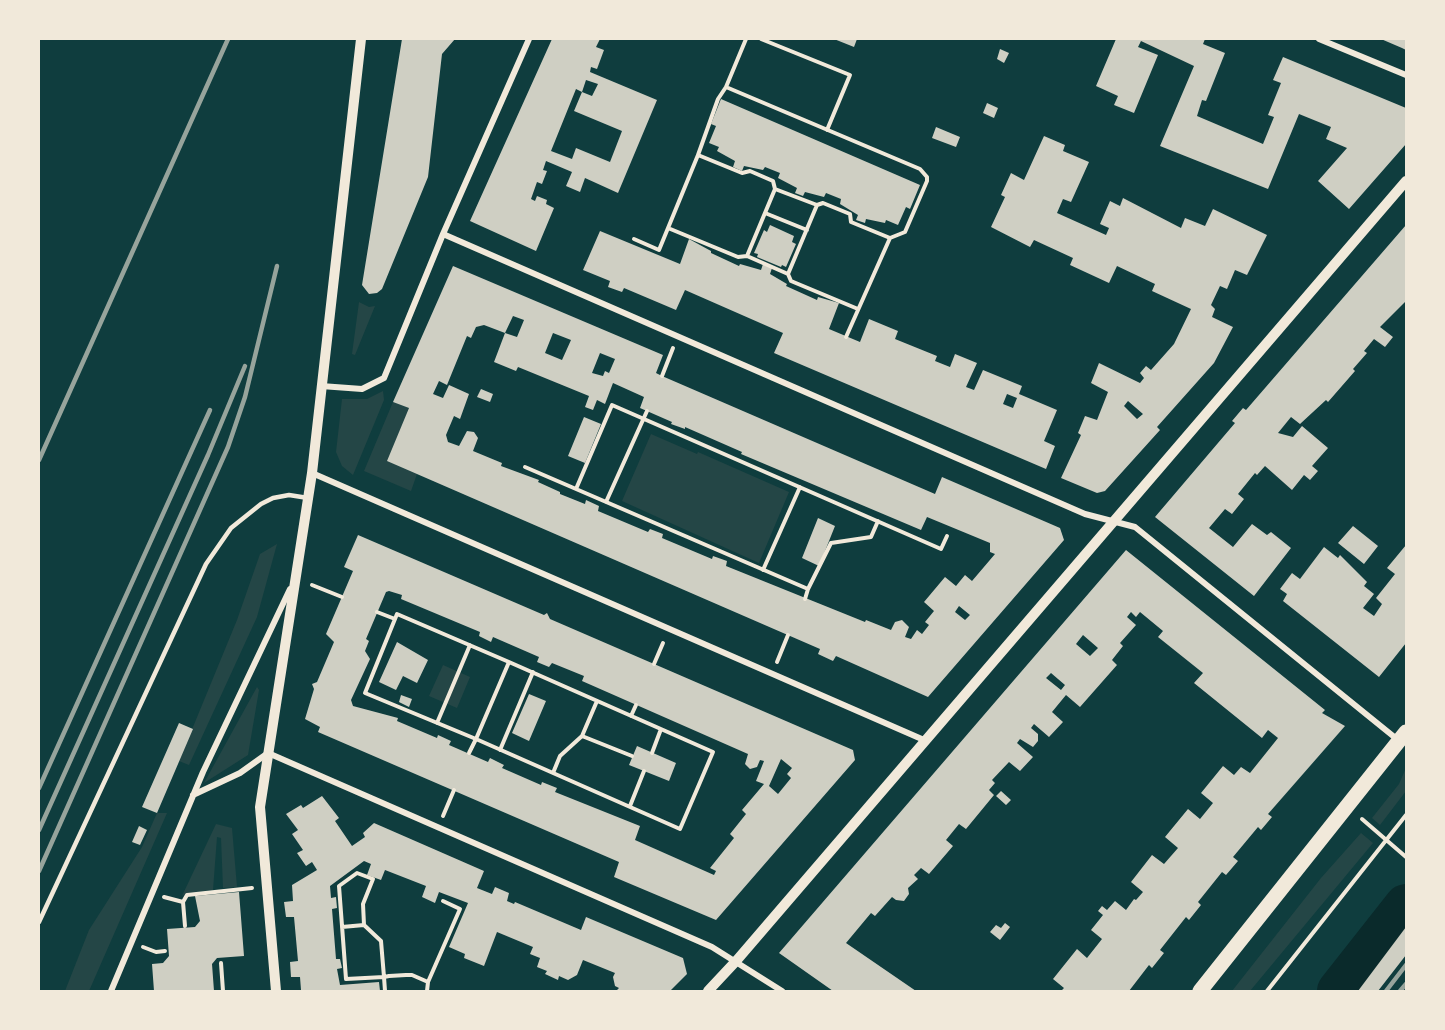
<!DOCTYPE html>
<html>
<head>
<meta charset="utf-8">
<style>
  body { margin:0 }
  #map { position:relative; width:1445px; height:1030px; overflow:hidden; background:#0f3d3e; font-family:Ubuntu,sans-serif }
  canvas { display:block }
  .frame { position:absolute; inset:0; border:40px solid #f1e9da; pointer-events:none }
</style>
</head>
<body>
<div id="map">
<canvas width="1445" height="1030"></canvas>
<div class="frame"></div>
</div>
<script>
const ctx = document.querySelector('canvas').getContext('2d');
ctx.lineJoin = 'round';
function paint(path, color) { ctx.fillStyle = color; ctx.fill(path, 'evenodd'); }
const poly = rows => new Path2D(rows.map(r => 'M' + r).join(''));
function stroke(path, color, width, dash) { ctx.strokeStyle = color; ctx.lineWidth = width; ctx.lineCap = dash ? 'butt' : 'round'; ctx.setLineDash(dash || []); ctx.stroke(path); }
paint(poly([
  [359,302,369,307,375,306,355,355,352,354],
  [383,391,384,400,353,475,342,466,336,452,342,399,367,399],
  [393,402,409,408,388,461,417,474,411,491,364,471],
  [651,434,697,454,698,452,789,492,759,563,622,501],
  [277,544,257,617,189,765,179,761,237,620,260,554],
  [443,665,470,677,457,708,429,696],
  [257,687,259,690,248,755,204,783],
  [1406,768,1406,791,1380,825,1372,818,1399,784],
  [157,813,167,813,89,991,65,991,89,930,142,847],
  [216,824,232,828,237,887,223,888,221,838,217,837,213,890,187,893,182,896],
  [1361,833,1373,843,1250,991,1232,991,1321,878]
]), '#244646');
stroke(poly([
  [1339,991,1406,906]
]), '#0a2a2b', 44);
paint(poly([
  [402,39,455,39,442,54,428,177,382,289,377,293,369,294,362,285],
  [552,39,600,39,596,47,604,50,597,69,591,67,590,72,657,100,618,193,585,178,580,192,566,186,572,172,546,161,543,170,547,171,542,184,537,182,531,199,535,201,537,196,547,200,546,204,554,208,536,251,470,221],
  [586,80,598,84,592,96,582,92],
  [576,89,582,92,574,111,622,131,610,162,576,148,572,159,551,151],
  [834,39,857,39,854,47],
  [1116,39,1205,39,1203,44,1225,53,1206,101,1202,100,1197,116,1263,144,1274,117,1268,115,1281,83,1273,80,1283,57,1406,108,1406,144,1349,209,1318,181,1347,148,1326,139,1331,127,1299,114,1268,189,1160,146,1194,66,1141,41,1138,47,1158,55,1134,113,1114,105,1118,96,1096,86],
  [1381,39,1406,39,1406,50,1402,48],
  [1000,49,1009,53,1004,63,997,59],
  [721,99,920,185,910,209,906,207,898,225,886,220,885,223,866,219,865,223,856,220,858,215,840,204,841,199,826,193,824,197,805,192,803,196,795,193,797,188,778,178,780,173,765,167,763,170,744,166,742,171,733,167,735,161,717,151,719,147,709,143,716,126,711,124],
  [987,103,998,108,994,118,983,113],
  [936,127,960,137,956,147,932,138],
  [1044,136,1065,145,1063,151,1089,162,1071,202,1063,199,1057,213,1106,235,1109,228,1100,224,1110,201,1120,206,1123,198,1181,228,1185,218,1205,226,1213,209,1267,235,1247,275,1235,270,1227,289,1220,286,1211,305,1215,309,1212,317,1233,327,1214,363,1157,427,1160,430,1105,491,1097,493,1061,478,1081,435,1078,433,1085,416,1097,420,1108,392,1091,383,1099,363,1140,383,1144,378,1140,373,1146,366,1151,370,1174,344,1191,309,1152,291,1155,284,1117,266,1109,283,1070,265,1073,258,1034,240,1030,247,991,227,1005,197,1001,195,1011,173,1024,180],
  [1128,401,1143,414,1137,419,1124,406],
  [770,225,794,236,792,242,796,244,786,267,782,265,781,267,757,257,758,254,754,253,764,230,767,232],
  [1406,225,1406,301,1380,327,1393,337,1385,347,1374,339,1364,351,1367,353,1353,369,1355,371,1328,402,1326,400,1300,424,1291,417,1278,433,1293,437,1302,426,1328,448,1312,466,1318,471,1310,480,1304,475,1292,490,1265,466,1257,475,1255,473,1238,494,1244,499,1232,514,1225,509,1209,528,1233,547,1252,524,1267,535,1271,532,1291,548,1254,596,1155,517,1235,423,1232,421,1243,408,1246,410],
  [600,231,680,264,689,239,711,251,711,253,739,266,740,264,761,270,763,264,772,268,770,274,787,284,786,286,817,300,818,297,839,303,829,329,860,342,869,319,898,331,895,339,937,356,935,361,950,367,955,354,977,363,966,387,974,390,983,370,1022,386,1019,394,1057,410,1044,441,1055,446,1046,469,774,353,783,333,685,290,676,310,624,288,622,292,608,287,610,281,583,270],
  [1007,394,1017,398,1013,408,1003,404],
  [453,266,663,355,656,373,662,376,935,494,942,477,1060,528,1064,540,928,697,836,656,833,661,818,654,820,649,387,461,409,408,393,402],
  [513,316,524,320,517,337,505,333,494,362,516,371,518,367,589,396,585,407,593,410,597,400,605,404,613,383,644,397,640,408,672,422,671,424,685,429,685,427,742,452,741,454,921,530,927,517,990,543,990,552,995,554,972,581,965,575,956,586,945,577,924,602,934,611,925,622,929,625,922,634,917,630,911,639,905,637,909,627,902,620,895,622,891,630,866,620,865,622,726,566,727,561,713,556,712,559,662,538,663,534,650,529,648,532,598,511,599,506,586,500,585,504,560,494,560,492,538,482,539,480,501,466,502,463,473,451,478,438,474,432,467,431,459,446,448,442,446,435,454,416,460,419,469,394,449,385,443,398,433,394,439,381,447,385,467,336,471,338,476,327,484,325,505,333],
  [553,333,571,340,562,360,545,353],
  [600,353,615,359,609,373,605,371,603,376,592,373],
  [959,606,970,615,965,620,955,612],
  [481,389,493,394,490,402,477,397],
  [584,417,601,424,585,463,568,456],
  [818,518,835,526,819,566,802,558],
  [1353,526,1378,546,1364,564,1338,543],
  [358,535,544,615,547,613,550,619,853,750,855,760,716,920,614,877,619,862,318,732,320,727,305,719,314,689,312,684,317,682,334,642,326,634,353,571,344,567],
  [389,591,402,595,401,599,480,632,479,636,491,642,493,637,539,657,537,662,549,667,552,663,584,676,582,681,748,754,745,764,750,769,757,767,760,760,764,761,756,781,764,784,742,810,746,814,730,834,734,838,710,868,716,871,714,875,635,840,640,826,555,792,557,788,542,782,541,785,502,768,504,765,490,758,488,762,449,745,451,741,438,735,437,738,397,721,398,718,353,706,351,700,370,659,365,651,369,641,366,639,386,592],
  [781,759,792,768,787,774,791,778,778,794,769,786],
  [1406,545,1406,643,1379,677,1283,601,1287,594,1280,589,1292,573,1300,579,1324,547,1338,558,1340,555,1367,582,1364,586,1374,594,1363,608,1374,616,1382,604,1376,598,1395,574,1387,568],
  [1126,550,1325,710,1322,713,1345,726,1268,814,1272,817,1261,830,1258,827,1233,857,1238,861,1226,875,1222,872,1198,902,1201,905,1189,920,1186,917,1160,950,1164,953,1152,968,1149,965,1129,991,1061,991,1064,988,1053,979,1077,949,1087,958,1102,939,1091,930,1103,915,1098,911,1102,906,1107,910,1115,901,1126,910,1134,899,1136,900,1143,892,1131,882,1152,855,1164,864,1178,848,1165,837,1188,809,1200,819,1213,803,1201,793,1223,766,1234,775,1241,767,1250,773,1278,738,1268,730,1262,738,1194,683,1203,673,1158,637,1163,631,1140,612,1136,617,1131,612,1127,617,1136,625,1120,643,1123,646,1112,660,1117,665,1080,707,1066,695,1052,712,1063,722,1049,737,1034,724,1031,728,1038,734,1038,741,1033,747,1020,739,1017,743,1033,757,1020,771,1009,762,992,780,995,783,989,790,994,795,966,829,959,824,946,840,953,846,929,874,921,868,914,875,918,879,908,888,909,894,904,901,896,900,892,897,875,916,871,913,846,943,916,991,833,991,779,953],
  [1083,635,1098,648,1090,656,1076,644],
  [1051,673,1065,685,1061,690,1046,678],
  [397,642,428,660,417,683,403,676,396,690,379,682],
  [529,694,546,701,529,741,512,733],
  [401,695,412,699,409,707,399,702],
  [179,723,193,729,157,813,142,807],
  [637,746,676,763,669,781,629,765],
  [1001,791,1011,800,1006,805,996,796],
  [322,796,339,818,335,821,352,846,365,837,363,833,374,823,484,871,477,888,492,894,495,887,509,893,507,901,514,904,515,902,581,930,586,917,683,958,687,974,670,991,616,991,619,988,615,986,613,977,615,973,583,960,577,975,568,980,559,976,558,980,545,974,547,971,537,967,540,958,530,954,533,947,497,932,484,966,464,958,465,954,449,947,468,903,439,892,435,903,422,897,426,886,385,870,381,880,367,875,371,864,364,861,330,886,331,898,336,897,337,908,332,909,336,959,340,959,342,968,337,969,340,985,379,982,380,991,301,990,300,977,291,977,290,962,298,961,294,917,286,917,284,902,293,901,292,885,317,870,312,862,306,866,297,853,303,850,292,834,298,830,286,814,301,805,303,808],
  [139,826,147,830,140,845,132,842],
  [239,892,244,956,217,958,212,964,214,991,154,991,152,964,163,963,169,956,167,929,195,927,200,921,195,896],
  [1005,923,1010,927,1000,940,990,932,996,925,1001,928],
  [1406,927,1406,955,1378,991,1358,991]
]), '#cfcfc3');
stroke(poly([
  [761,39,850,75,827,130],
  [726,87,746,39],
  [698,155,718,99,726,87,920,169,927,177,927,181,905,232,890,238],
  [765,213,807,230],
  [668,228,738,257,747,256,788,274,791,281,858,309],
  [634,239,659,250,698,155,742,173,750,171,773,181,775,189,817,205,823,203,850,214,851,222,890,238,846,337],
  [747,256,775,189],
  [788,274,817,205],
  [662,376,673,348],
  [525,467,808,589,805,599],
  [576,489,612,405,941,549,947,536],
  [606,502,647,411],
  [763,570,800,487],
  [312,585,342,597],
  [808,589,831,543,871,537,878,521],
  [377,612,395,619],
  [777,662,788,635],
  [654,664,663,643],
  [631,716,636,705],
  [437,723,470,645],
  [582,736,632,756],
  [500,750,533,672],
  [469,753,476,739,509,662,397,614,365,693,476,739,680,829,713,752,509,662],
  [652,753,661,729],
  [553,773,560,756,582,736,597,701],
  [630,806,644,771],
  [443,816,454,790],
  [1362,819,1406,857],
  [164,897,183,902,185,926],
  [183,902,187,895,252,888],
  [342,927,364,925],
  [143,947,156,952,165,951],
  [221,963,223,991],
  [385,991,384,977,381,941,364,925,363,904,373,879,357,873,339,886,346,979,384,977,389,976,406,975,412,975,428,982],
  [427,991,428,982,460,909,443,901],
  [1267,991,1406,815]
]), '#f1e9da', 4);
stroke(poly([
  [39,922,206,564,231,528,261,504,273,498,289,495,308,498]
]), '#f1e9da', 4.5);
stroke(poly([
  [1319,39,1406,75],
  [443,234,1085,514,1135,527,1398,740],
  [321,386,362,389,384,378,443,234,529,39],
  [312,473,924,740],
  [193,795,240,773,268,753,712,947,782,991],
  [111,991,203,772,290,589]
]), '#f1e9da', 6);
stroke(poly([
  [276,991,260,807,312,473,361,39],
  [708,991,737,960,1406,181]
]), '#f1e9da', 10);
stroke(poly([
  [1200,991,1406,732]
]), '#f1e9da', 15);
stroke(poly([
  [39,460,228,39],
  [39,788,210,410],
  [39,830,208,455,245,366],
  [39,871,228,447,245,397,277,266],
  [1386,991,1406,965],
  [1400,991,1406,984]
]), '#97a49c', 4.5);
</script>
</body>
</html>
